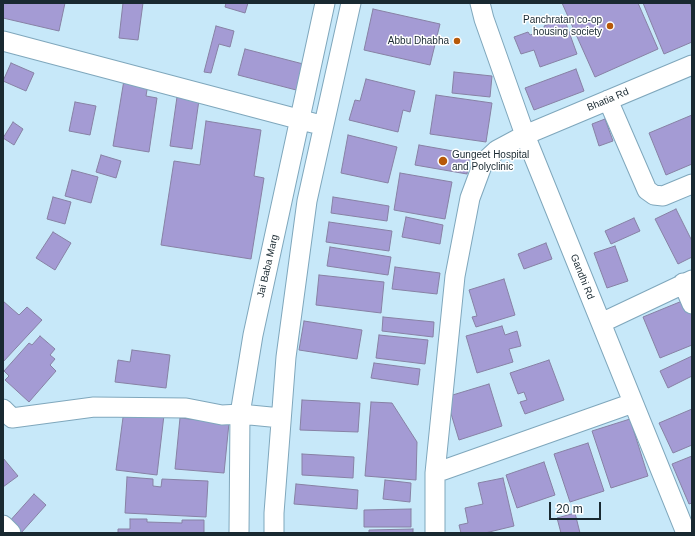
<!DOCTYPE html>
<html>
<head>
<meta charset="utf-8">
<style>
  body { margin:0 }
  #map { position:relative; width:695px; height:536px; overflow:hidden; background:#c7e8f9; font-family:Helvetica,sans-serif }
  canvas { display:block }
  .frame { position:absolute; inset:0; border:4px solid #192931; pointer-events:none }
  .scale { position:absolute; left:549px; top:502px; width:52px; height:18px; box-sizing:border-box; border:2px solid #192931; border-top:0; padding-left:5px; font-size:12px; line-height:14px; white-space:nowrap; color:#192931; -webkit-text-stroke:3px #fff; paint-order:stroke }
</style>
</head>
<body>
<div id="map">
<canvas width="695" height="536"></canvas>
<div class="frame"></div>
<div class="scale">20 m</div>
</div>
<script>
const ctx = document.querySelector('canvas').getContext('2d');
ctx.lineJoin = 'round';
function paint(path, color) { ctx.fillStyle = color; ctx.fill(path, 'evenodd'); }
const poly = rows => new Path2D(rows.map(r => 'M' + r).join(''));
function stroke(path, color, width, dash) { ctx.strokeStyle = color; ctx.lineWidth = width; ctx.lineCap = dash ? 'butt' : 'round'; ctx.setLineDash(dash || []); ctx.stroke(path); }
function write(font, color, halo, rows, align = 'center') {
  ctx.font = font + ' Helvetica,sans-serif'; ctx.lineWidth = 3; ctx.setLineDash([]); ctx.textBaseline = 'middle'; ctx.strokeStyle = halo; ctx.fillStyle = color; for (const [text, x, y, turn = 0] of rows) {
    ctx.save(); ctx.translate(x, y); ctx.rotate((+turn || 0) * Math.PI / 180); ctx.textAlign = isNaN(turn) ? turn : align; if (halo) ctx.strokeText(text, 0, 0); ctx.fillText(text, 0, 0); ctx.restore();
  }
}
const building = poly([
  [3,3,65,3,59,31,3,18,3,3],
  [123,3,143,3,138,40,119,38,123,3],
  [226,3,248,3,245,13,225,7,226,3],
  [562,3,638,3,658,49,595,77,562,3],
  [643,3,690,3,692,9,692,42,664,54,643,3],
  [373,9,440,24,430,65,364,50,373,9],
  [564,18,577,54,540,67,534,50,521,54,514,37,528,32,530,35,545,30,544,26,564,18],
  [216,26,234,31,230,47,219,44,211,73,204,72,216,26],
  [245,49,311,66,304,92,238,75,245,49],
  [11,63,34,73,26,91,3,81,11,63],
  [576,69,584,91,534,110,525,88,576,69],
  [454,72,492,76,490,97,452,93,454,72],
  [366,79,415,91,410,112,403,110,398,132,349,120,355,100,360,101,366,79],
  [124,80,148,84,146,96,157,98,149,152,113,146,124,80],
  [436,95,492,103,486,142,430,134,436,95],
  [177,97,199,100,192,149,170,146,177,97],
  [75,102,96,106,90,135,69,131,75,102],
  [692,115,692,164,666,175,649,133,692,115],
  [605,119,613,141,599,146,592,124,605,119],
  [206,121,261,130,254,176,264,178,251,259,161,245,174,161,200,165,206,121],
  [13,122,23,129,14,145,3,138,13,122],
  [348,135,397,147,388,183,341,173,348,135],
  [419,145,470,154,467,174,415,165,419,145],
  [101,155,121,161,116,178,96,172,101,155],
  [72,170,98,177,91,203,65,196,72,170],
  [400,173,452,182,445,219,394,210,400,173],
  [53,197,71,202,65,224,47,219,53,197],
  [333,197,389,206,387,221,331,213,333,197],
  [676,209,692,241,692,257,678,264,655,219,676,209],
  [406,217,443,225,440,244,402,237,406,217],
  [634,218,640,231,611,244,605,231,634,218],
  [329,222,392,231,389,251,326,242,329,222],
  [53,232,71,243,55,270,36,258,53,232],
  [546,243,552,259,524,269,518,254,546,243],
  [615,246,628,281,607,288,594,253,615,246],
  [330,247,391,257,388,275,327,266,330,247],
  [395,267,440,273,437,294,392,289,395,267],
  [319,275,384,282,381,313,316,305,319,275],
  [504,279,515,315,476,327,472,317,477,316,469,290,504,279],
  [687,299,692,312,692,345,660,358,643,317,687,299],
  [3,301,19,315,27,307,42,320,3,362,3,301],
  [383,317,434,322,433,337,382,331,383,317],
  [304,321,362,330,357,359,299,350,304,321],
  [502,326,505,335,517,331,521,346,509,349,513,362,477,373,466,336,502,326],
  [379,335,428,340,425,364,376,358,379,335],
  [40,336,55,349,50,355,55,359,50,365,56,371,29,402,5,380,9,376,4,371,29,343,32,345,40,336],
  [132,350,170,355,166,388,115,382,118,360,130,362,132,350],
  [692,356,692,376,668,388,660,371,692,356],
  [549,360,564,400,525,414,520,402,527,400,524,392,518,394,510,373,549,360],
  [374,363,420,369,418,385,371,378,374,363],
  [489,384,502,426,459,440,446,397,489,384],
  [302,400,360,403,358,432,300,430,302,400],
  [371,402,392,403,417,442,416,480,365,476,371,402],
  [692,409,692,445,673,453,659,423,692,409],
  [124,410,164,415,157,475,116,470,124,410],
  [180,418,229,423,224,473,175,469,180,418],
  [630,419,648,476,611,488,592,431,630,419],
  [588,443,604,491,570,502,554,454,588,443],
  [302,454,354,457,353,478,302,475,302,454],
  [692,456,692,503,689,504,672,464,692,456],
  [3,458,18,476,3,487,3,458],
  [544,462,555,495,517,508,506,475,544,462],
  [127,477,153,479,153,486,161,487,162,479,208,481,206,517,125,513,127,477],
  [503,478,514,526,485,533,461,533,459,525,468,523,465,508,483,504,478,483,503,478],
  [385,480,411,483,410,502,383,499,385,480],
  [296,484,358,490,357,509,294,504,296,484],
  [34,494,46,505,21,533,19,533,8,523,34,494],
  [411,509,411,527,364,527,364,510,411,509],
  [575,513,580,533,561,533,557,518,575,513],
  [130,519,147,519,147,522,182,523,182,520,204,520,204,533,118,533,118,529,130,529,130,519],
  [413,529,413,533,369,533,369,530,413,529]
]);
paint(building, '#a49bd4');
stroke(building, '#8781a4', 1);
const minor = poly([
  [480,3,484,19,525,135,686,533],
  [3,41,313,123],
  [608,100,647,190,654,195,663,196,692,184],
  [683,283,692,304],
  [601,323,692,280],
  [3,409,12,418,94,407,186,408,222,415,240,414,281,418],
  [435,473,633,403],
  [3,525,11,533],
  [239,533,240,414,253,335,325,3],
  [274,533,274,513,286,357,307,201,351,3],
  [435,533,435,473,455,276,470,198,483,163,497,150,525,135,692,65]
]);
stroke(minor, '#7fa7bc', 21);
stroke(minor, '#fff', 19);
for (const [x, y, r, color] of [
  [610,26,4,"#b75909"],
  [457,41,4,"#b75909"],
  [443,161,5,"#b75909"]
]) { const dot = new Path2D(); dot.arc(x, y, r, 0, 2 * Math.PI); ctx.fillStyle = color; ctx.fill(dot); stroke(dot, '#fff', 1.5); }
write('10px', '#192931', '#fff', [
  ["Panchratan co-op",602,20],
  ["housing society",602,32],
  ["Abbu Dhabha",449,41],
  ["Gungeet Hospital",452,155,"left"],
  ["and Polyclinic",452,167,"left"]
], 'right');
write('10px', '#192931', '#fff', [
  ["Bhatia Rd",608,100,-23],
  ["Jai Baba Marg",268,266,-77],
  ["Gandhi Rd",582,277,68]
]);
</script>
</body>
</html>
